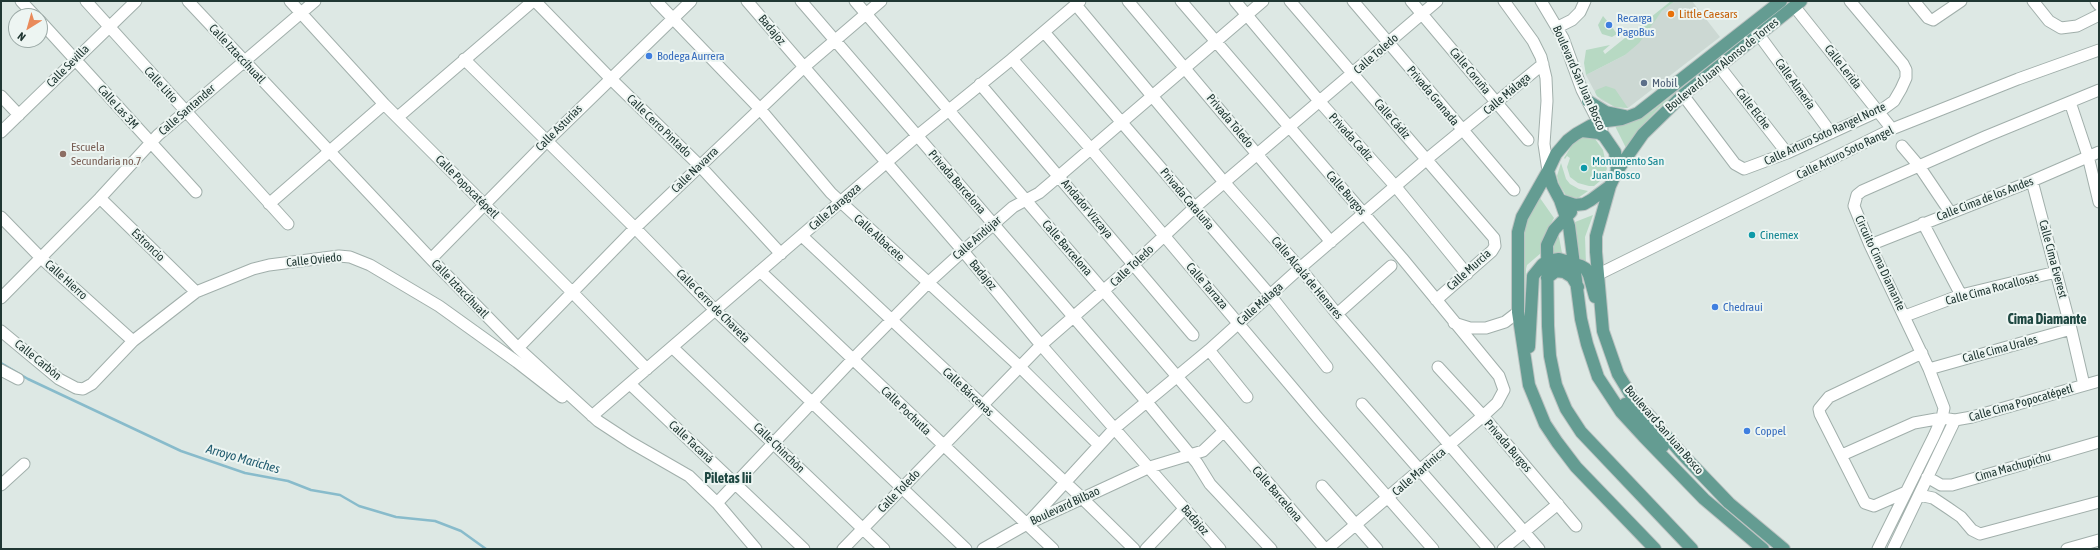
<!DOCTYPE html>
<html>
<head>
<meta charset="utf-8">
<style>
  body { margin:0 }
  #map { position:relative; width:2100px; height:550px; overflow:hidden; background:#dde8e4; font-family:"Asap Condensed",sans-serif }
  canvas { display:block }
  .frame { position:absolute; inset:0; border:2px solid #203733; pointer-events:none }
  .north { position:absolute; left:8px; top:8px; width:40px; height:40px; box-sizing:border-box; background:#edf5f2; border:1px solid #9ba9a6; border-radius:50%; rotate:217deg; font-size:11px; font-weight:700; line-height:16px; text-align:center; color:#203733 }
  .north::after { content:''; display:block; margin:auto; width:14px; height:18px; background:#e98a5a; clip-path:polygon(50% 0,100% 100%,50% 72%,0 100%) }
</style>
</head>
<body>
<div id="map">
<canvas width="2100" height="550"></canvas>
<div class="frame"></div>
<div class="north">N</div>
</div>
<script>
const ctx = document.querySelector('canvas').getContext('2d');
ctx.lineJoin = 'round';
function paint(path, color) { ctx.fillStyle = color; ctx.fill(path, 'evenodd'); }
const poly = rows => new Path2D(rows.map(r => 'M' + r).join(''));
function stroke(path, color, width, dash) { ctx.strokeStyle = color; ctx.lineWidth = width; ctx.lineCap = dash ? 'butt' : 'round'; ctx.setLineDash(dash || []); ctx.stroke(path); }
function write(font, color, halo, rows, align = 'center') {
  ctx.font = font + ' "Asap Condensed",sans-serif'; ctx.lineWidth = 4; ctx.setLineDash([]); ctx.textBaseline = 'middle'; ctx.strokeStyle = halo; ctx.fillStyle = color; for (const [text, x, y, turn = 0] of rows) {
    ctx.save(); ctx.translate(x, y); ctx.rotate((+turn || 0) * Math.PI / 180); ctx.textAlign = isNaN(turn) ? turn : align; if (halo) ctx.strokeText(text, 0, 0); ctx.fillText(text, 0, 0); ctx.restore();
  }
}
paint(poly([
  [1675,1,1692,1,1720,37,1628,108,1615,107,1601,100,1597,96,1586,75,1625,55,1662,11]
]), '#ccd8d3');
paint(poly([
  [1671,1,1675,1,1662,11,1639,43,1625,55,1586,75,1584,63,1586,50,1610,45,1603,51,1605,54],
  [1790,1,1793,1,1660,107,1642,126,1626,148,1615,126,1636,120,1652,111],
  [1603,16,1608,22,1605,24,1609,29,1612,27,1617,34,1612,37,1602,34,1600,30,1598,25],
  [1606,86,1615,89,1628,108,1615,107,1597,96,1595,92,1596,90],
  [1593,136,1603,150,1607,169,1600,181,1594,186,1589,186,1578,183,1570,177,1567,167,1570,158,1567,156,1565,159,1564,158,1572,145,1578,140,1583,137],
  [1561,163,1566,179,1570,184,1579,189,1588,191,1578,198,1567,197,1559,184,1557,176],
  [1540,198,1554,218,1543,238,1541,253,1527,265,1526,269,1524,333,1524,233,1526,222],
  [1593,215,1585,237,1586,264,1580,259,1575,222],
  [1557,236,1559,237,1562,253,1553,253,1553,244]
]), '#b7d9c3');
stroke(poly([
  [1,363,28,379,181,451,245,473,288,481,311,490,340,495,359,506,396,517,435,521,461,531,486,549]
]), '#88bbcb', 2.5);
const minor = poly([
  [21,1,35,16],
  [86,1,288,224],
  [188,1,431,259,518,348,598,421,630,442,689,476,717,503,756,549],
  [290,1,384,104,572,292,647,369],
  [535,1,610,78,700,166,781,254],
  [656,1,760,109,831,193,1019,366,1099,445],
  [747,1,963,251,1041,345,1220,549],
  [801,1,1146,401,1197,463,1210,484,1271,549],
  [855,1,1325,549],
  [1128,1,1331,242],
  [1181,1,1402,258,1499,376,1504,390,1497,403,1483,416,1327,549],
  [1235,1,1320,102,1396,187,1467,274],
  [1290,1,1494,238,1495,246,1492,251,1436,300],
  [1353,1,1514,190],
  [1411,1,1528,140],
  [1504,1,1533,41,1541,57,1546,78,1547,101,1544,144,1548,171],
  [1541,1,1563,38,1582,90,1602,129],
  [1914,1,1928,18,1933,20,1961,1],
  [2033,1,2049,21,2061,28,2077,26,2099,15],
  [2096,1,2099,5],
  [1076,5,1224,182,1300,268,1337,314,1539,549],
  [1794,6,1892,129],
  [40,21,196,192],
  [1558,27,1572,20,1580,12,1585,1],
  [1044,32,1270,295,1327,367],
  [1759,35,1831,133],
  [464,59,635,228,715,310,966,549],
  [1012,59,1091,149,1318,418,1433,549],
  [1719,66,1787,153],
  [980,84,1193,335],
  [1683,95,1735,164,1744,169,1787,153,1883,109,1894,101,1901,89,1906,78,1906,70,1903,64,1850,1],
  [1,96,19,115],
  [2070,102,2088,156,2099,202],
  [398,117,533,1],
  [1,132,136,1],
  [1902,146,1919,166,1950,212],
  [2032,181,2071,329,2084,385],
  [100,198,196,292],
  [269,204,384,104],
  [1,217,41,258,133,341],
  [1923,223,1961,295],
  [802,236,1082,498,1134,549],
  [1870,245,2032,181,2099,152],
  [431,259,547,141,691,1],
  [760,271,1053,549],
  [1599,274,1892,129,2018,79,2099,50],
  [1,298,100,198,158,135,315,1],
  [1337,314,1391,266],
  [1905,316,1961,295,2056,272],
  [1454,323,1470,328,1486,328,1505,322,1518,312],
  [1,331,59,379,76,388,83,389,92,384,133,341,196,292,253,269,269,265,339,256,350,257,370,265,439,306,517,362,562,397],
  [672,347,884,549],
  [518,348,635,228,700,166,804,67,881,1],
  [1209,350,1247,397],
  [1438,367,1483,416,1576,526],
  [1929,369,2071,329],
  [1,370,18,379],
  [630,384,804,549],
  [1362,404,1489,549],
  [592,416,917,136,1012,59,1080,1],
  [1842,455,1914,423,1942,418,1955,420,1972,417,2099,381],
  [1927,477,1941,485,1952,485,2099,442],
  [1,485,24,464],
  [1322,486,1377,549],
  [1906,492,1874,506,1865,503,1820,414,1819,409,1829,397,1922,353],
  [1919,495,1933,498,1948,508,1961,517,1972,530,1980,534,2099,502],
  [717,503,852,360,929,282,963,251,1013,207,1039,193,1059,176,1263,1],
  [1027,524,1115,428,1209,350,1300,268,1427,159,1543,64],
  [843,549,1041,345,1134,264,1194,208,1437,1],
  [983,549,1027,524,1150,467,1203,451,1224,431],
  [1146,549,1185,508],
  [1503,549,1558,504],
  [1878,549,1934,436,1942,418,1944,408,1929,369,1870,245,1854,206,1857,195,1862,191,1987,136,2099,90],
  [1893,549,1955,420],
  [2067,549,2099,540]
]);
const major = poly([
  [1588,101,1606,112,1625,116],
  [1582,131,1599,133,1604,136,1615,152,1617,171,1610,186,1591,200,1584,204,1575,205,1560,200,1552,185,1548,171,1556,154,1568,140,1576,134,1590,126,1599,122,1622,119,1638,113,1781,1],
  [1548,171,1522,217,1518,232,1518,312,1529,385,1545,424,1557,442,1576,467,1655,549],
  [1617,171,1643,134,1683,95,1801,1],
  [1610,186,1596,236,1596,252,1603,331,1618,374,1632,397,1683,455,1729,503,1784,549],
  [1560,200,1569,226,1581,319,1587,344,1598,377,1621,412,1644,437,1704,499,1763,549],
  [1571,212,1554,230,1547,245,1548,326,1550,356,1556,385,1566,409,1581,432,1692,549],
  [1547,278,1556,271,1564,272,1572,277,1578,287],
  [1529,347,1533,276,1542,265,1547,261,1559,259,1581,266,1586,269,1589,275,1595,297],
  [1625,404,1641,419,1651,417],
  [1648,414,1646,425,1663,446]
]);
stroke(minor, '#a1afab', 13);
stroke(major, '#bcc3c2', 14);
stroke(minor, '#fff', 11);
stroke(major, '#649c92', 12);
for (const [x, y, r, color] of [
  [1671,14,4,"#e8710a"],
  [1609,25,4,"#3f7fe0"],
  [649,56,4,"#3f7fe0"],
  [1644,83,4,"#5c6f8a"],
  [63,154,4,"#8d6e63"],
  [1584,168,4,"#0f9aa8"],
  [1752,235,4,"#0f9aa8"],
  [1715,307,4,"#3f7fe0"],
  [1747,431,4,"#3f7fe0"]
]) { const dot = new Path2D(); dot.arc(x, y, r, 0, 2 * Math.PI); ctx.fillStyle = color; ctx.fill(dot); stroke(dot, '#edf5f2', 1.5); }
write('12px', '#c56008', '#edf5f2', [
  ["Little Caesars",1679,14]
], 'left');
write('12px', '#366cbe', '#edf5f2', [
  ["Recarga",1617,18],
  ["PagoBus",1617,32],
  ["Bodega Aurrera",657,56],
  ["Chedraui",1723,307],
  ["Coppel",1755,431]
], 'left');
write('12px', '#203733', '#edf5f2', [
  ["Badajoz",772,30,50],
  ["Calle Iztaccíhuatl",237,54,47],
  ["Calle Toledo",1376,54,-41],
  ["Boulevard Juan Alonso de Torres",1722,65,-39],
  ["Calle Sevilla",68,66,-45],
  ["Calle Lerida",1843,67,52],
  ["Calle Coruña",1470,71,50],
  ["Boulevard San Juan Bosco",1579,78,66],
  ["Calle Almería",1795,84,54],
  ["Calle Litio",161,85,48],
  ["Calle Málaga",1507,94,-40],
  ["Privada Granada",1433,96,50],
  ["Calle Las 3M",118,107,48],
  ["Calle Elche",1753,109,52],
  ["Calle Santander",187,110,-41],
  ["Calle Cádiz",1392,119,49],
  ["Privada Toledo",1230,121,50],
  ["Calle Cerro Pintado",659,126,44],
  ["Calle Asturias",559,128,-45],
  ["Calle Arturo Soto Rangel Norte",1825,134,-25],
  ["Privada Cadiz",1351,137,48],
  ["Calle Arturo Soto Rangel",1845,153,-26],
  ["Calle Navarra",695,170,-44],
  ["Privada Barcelona",957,182,49],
  ["Calle Popocatépetl",467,187,45],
  ["Calle Burgos",1346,193,49],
  ["Privada Cataluña",1187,199,50],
  ["Calle Cima de los Andes",1985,199,-21],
  ["Calle Zaragoza",835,207,-41],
  ["Andador Vizcaya",1087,209,50],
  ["Calle Albacete",879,238,42],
  ["Calle Andújar",977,238,-41],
  ["Estroncio",148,245,44],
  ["Calle Barcelona",1067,248,49],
  ["Calle Cima Everest",2053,259,75],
  ["Calle Oviedo",314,260,-6],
  ["Circuito Cima Diamante",1880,263,65],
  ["Calle Toledo",1132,266,-43],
  ["Calle Murcia",1469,270,-42],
  ["Badajoz",983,275,50],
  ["Calle Alcalá de Henares",1307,278,50],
  ["Calle Hierro",66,280,42],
  ["Calle Tarraza",1207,286,49],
  ["Calle Iztaccíhuatl",460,289,46],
  ["Calle Cima Rocallosas",1992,289,-15],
  ["Calle Málaga",1260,304,-42],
  ["Calle Cerro de Chaveta",713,306,45],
  ["Calle Cima Urales",2000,349,-15],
  ["Calle Carbón",38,360,39],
  ["Calle Bárcenas",968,392,43],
  ["Calle Cima Popocatépetl",2021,403,-16],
  ["Calle Pochutla",906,411,44],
  ["Boulevard San Juan Bosco",1664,430,49],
  ["Calle Tacaná",691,442,43],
  ["Privada Burgos",1508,446,49],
  ["Calle Chinchón",779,448,44],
  ["Cima Machupichu",2013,467,-16],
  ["Calle Martinica",1419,472,-41],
  ["Calle Toledo",899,491,-46],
  ["Calle Barcelona",1277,494,49],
  ["Boulevard Bilbao",1065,506,-25],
  ["Badajoz",1195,520,49]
]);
write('12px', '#4e5e75', '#edf5f2', [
  ["Mobil",1652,83]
], 'left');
write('12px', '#785e54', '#edf5f2', [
  ["Escuela",71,147],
  ["Secundaria no.7",71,161]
], 'left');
write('12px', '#0d838f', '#edf5f2', [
  ["Monumento San",1592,161],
  ["Juan Bosco",1592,175],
  ["Cinemex",1760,235]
], 'left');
write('italic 13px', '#1f5a6e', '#edf5f2', [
  ["Arroyo Mariches",243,459,16]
]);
write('bold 14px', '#1e4741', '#edf5f2', [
  ["Cima Diamante",2047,320],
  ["Piletas Iii",728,479]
]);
</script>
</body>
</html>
